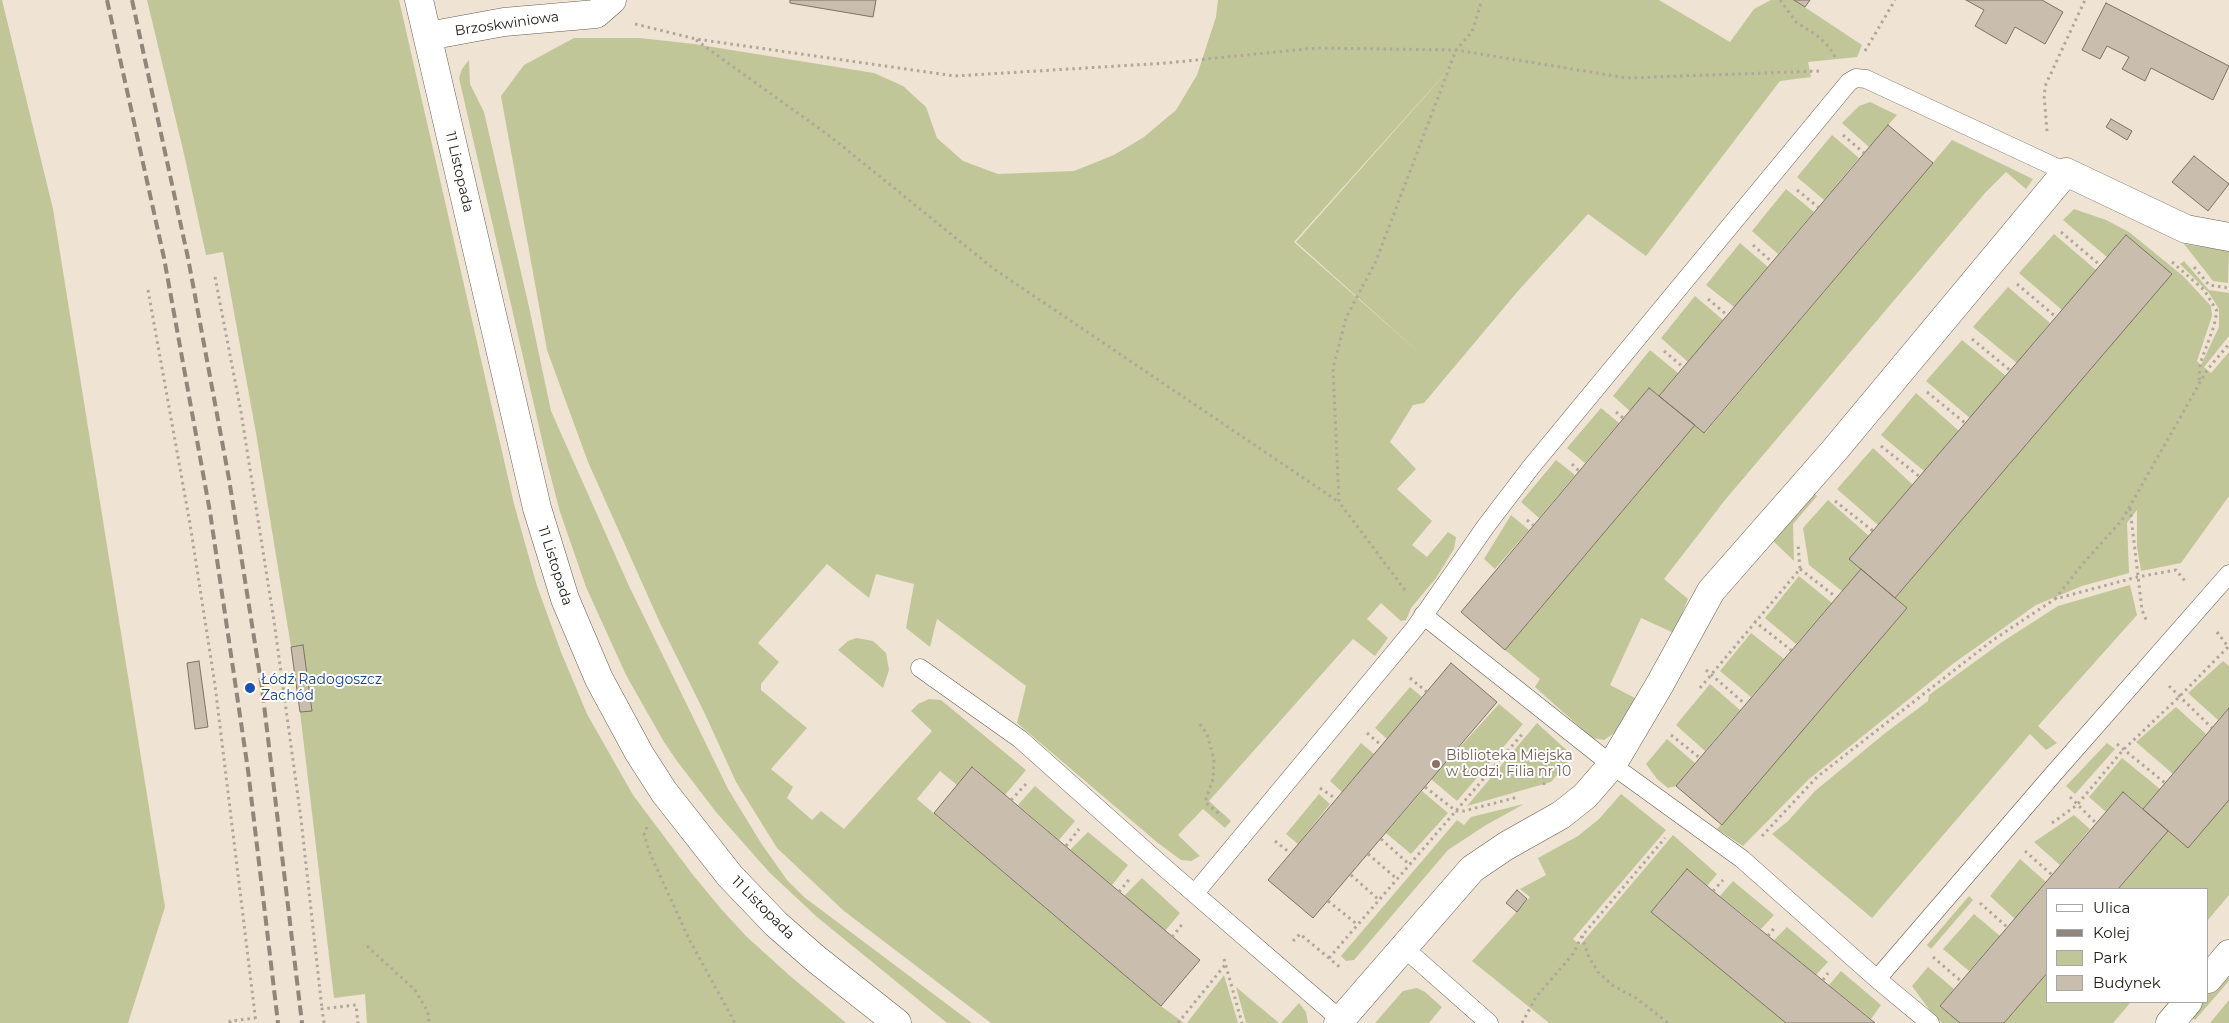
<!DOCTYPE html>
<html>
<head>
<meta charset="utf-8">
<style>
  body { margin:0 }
  #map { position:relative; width:2229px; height:1023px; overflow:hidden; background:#efe3d3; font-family:Montserrat,sans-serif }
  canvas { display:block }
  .legend { position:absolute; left:2046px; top:888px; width:162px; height:115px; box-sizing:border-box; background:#fff; border:1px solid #a7a6a3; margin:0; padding:6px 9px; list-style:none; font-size:15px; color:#24201a }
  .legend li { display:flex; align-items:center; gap:10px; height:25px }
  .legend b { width:25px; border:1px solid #a7a6a3 }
</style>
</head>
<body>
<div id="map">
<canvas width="2229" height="1023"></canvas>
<ul class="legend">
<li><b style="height:6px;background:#fff"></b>Ulica</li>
<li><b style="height:6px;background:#8f877c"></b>Kolej</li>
<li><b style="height:14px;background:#c1c698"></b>Park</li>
<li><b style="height:14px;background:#c9bdae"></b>Budynek</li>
</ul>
</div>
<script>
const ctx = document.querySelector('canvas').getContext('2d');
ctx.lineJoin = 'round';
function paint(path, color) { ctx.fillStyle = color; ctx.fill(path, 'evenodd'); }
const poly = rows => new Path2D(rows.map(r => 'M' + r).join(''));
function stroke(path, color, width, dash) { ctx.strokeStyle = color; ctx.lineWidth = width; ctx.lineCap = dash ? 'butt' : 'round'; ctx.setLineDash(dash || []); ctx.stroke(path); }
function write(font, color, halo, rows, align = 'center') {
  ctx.font = font + ' Montserrat,sans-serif'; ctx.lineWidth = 4; ctx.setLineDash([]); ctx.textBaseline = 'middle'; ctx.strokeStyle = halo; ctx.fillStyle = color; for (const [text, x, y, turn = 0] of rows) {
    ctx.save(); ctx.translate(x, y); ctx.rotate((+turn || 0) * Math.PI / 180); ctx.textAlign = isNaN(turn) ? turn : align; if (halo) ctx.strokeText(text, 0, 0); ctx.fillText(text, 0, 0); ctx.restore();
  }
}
paint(poly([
  [0,0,2,0,53,209,165,907,128,1023,0,1023],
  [147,0,399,0,514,504,537,586,561,652,587,714,633,795,693,875,722,910,747,937,789,975,846,1023,367,1023,365,994,334,998,300,712,312,710,303,645,291,647,256,433,223,252,206,255,184,154],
  [1218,0,1659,0,1730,42,1754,9,1771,0,1794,0,1862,45,1857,57,1808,62,1811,77,1780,81,1646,256,1588,214,1518,291,1424,403,1413,405,1390,442,1416,469,1397,489,1432,521,1412,545,1427,557,1448,532,1456,537,1454,549,1436,578,1411,608,1406,620,1401,621,1381,603,1367,619,1388,638,1375,656,1353,639,1209,801,1231,821,1225,828,1203,809,1178,835,1200,856,1191,861,1181,860,1158,843,1017,723,1026,686,937,619,930,647,906,628,914,584,876,574,869,598,827,564,758,643,779,662,761,684,761,690,807,728,771,769,793,787,787,798,812,820,821,811,844,829,932,731,911,711,918,704,929,699,941,700,1026,770,1005,795,973,767,957,785,940,771,917,799,1161,1006,1184,1023,991,1023,844,911,777,848,736,782,705,714,660,623,588,462,547,350,501,96,524,65,574,38,640,38,694,44,874,73,903,86,926,107,937,138,963,161,998,174,1074,171,1114,155,1144,137,1176,110,1197,75,1216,17],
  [1467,49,1296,242,1423,356,1294,242],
  [469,60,470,84,484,112,529,307,551,411,629,586,728,789,761,843,787,880,804,897,972,1023,947,1023,817,917,769,872,716,812,677,761,664,742,626,675,586,587,560,512,548,466,459,78,462,69],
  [1870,102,1897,115,1869,147,1842,123,1859,106],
  [1832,135,1859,158,1824,200,1797,177],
  [1952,140,2033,179,2026,189,2006,172,1985,193,1725,500,1664,579,1688,599,1674,633,1641,618,1610,685,1635,698,1625,726,1604,740,1592,738,1535,687,1540,679,1505,650,1695,425,1705,433],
  [1786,189,1814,212,1778,254,1752,231],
  [2074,209,2106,220,2129,232,2183,276,2211,306,2212,316,2197,361,2201,365,2219,327,2219,309,2209,293,2180,264,2184,261,2209,290,2229,293,2229,336,2204,367,2211,373,2229,352,2229,496,2181,563,2141,571,2137,547,2137,510,2127,523,2129,573,2082,586,2036,605,1954,663,1809,779,1743,846,1717,829,1907,608,1895,598,2171,274,2126,235,2107,257,2063,220],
  [2054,234,2096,270,2062,310,2019,273],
  [1740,243,1768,267,1734,307,1706,285],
  [2184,244,2229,251,2228,283,2213,281],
  [2008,287,2050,323,2017,363,1973,327],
  [1695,296,1723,320,1688,362,1661,338],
  [1962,340,2006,376,1970,418,1926,381],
  [1650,350,1678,373,1659,396,1649,388,1630,411,1613,396],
  [1916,393,1959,431,1924,471,1881,435],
  [1601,408,1619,423,1585,463,1567,448],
  [1873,448,1913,485,1878,525,1837,489],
  [1556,460,1575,475,1539,518,1521,502],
  [1812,492,1817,496,1793,524,1794,561,1772,540],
  [1828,500,1869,536,1861,569,1842,591,1809,565,1803,528],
  [1511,515,1529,530,1495,569,1484,559],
  [1799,576,1832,603,1796,644,1765,618],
  [2130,585,2137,615,2038,726,2057,743,2046,750,2030,734,1872,918,1772,834,1788,821,1815,791,1884,734,1928,701,1929,695,2002,642,2058,606],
  [1751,633,1784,659,1751,697,1720,671],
  [856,638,873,641,886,653,889,670,883,688,838,650,848,641],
  [2223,661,2229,666,2229,708,2218,720,2188,693],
  [1710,684,1740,710,1705,751,1676,725],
  [1410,687,1422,697,1387,739,1375,728],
  [1499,704,1523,724,1457,801,1431,779],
  [2176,707,2206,734,2173,774,2136,742],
  [1537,723,1573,756,1551,782,1467,806],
  [1667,739,1695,763,1676,786,1668,788,1657,779,1646,764],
  [1361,743,1374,754,1342,792,1330,781],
  [2107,743,2115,749,2075,794,2066,786],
  [2122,758,2160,789,2143,809,2123,792,2106,812,2089,797],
  [1035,786,1075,821,1059,840,1018,805],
  [1422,791,1448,813,1411,854,1386,833],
  [1319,794,1330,804,1298,844,1286,834],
  [1621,794,1666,830,1573,939,1580,945,1673,835,1717,874,1707,886,1687,869,1651,912,1786,1023,1549,1023,1472,961,1530,897,1520,889,1546,875,1538,858,1578,836,1599,819],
  [2229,800,2229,895,2208,920,2208,889,2118,889,2168,831],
  [1524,804,1486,825,1448,850,1354,960,1346,961,1341,956,1457,820,1464,825,1471,817],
  [2074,815,2090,829,2060,865,2034,842],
  [1088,832,1128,865,1112,885,1070,850],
  [2020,859,2046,882,2015,919,1990,896],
  [1142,878,1180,913,1165,931,1124,896],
  [1733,881,1774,915,1761,929,1720,896],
  [1969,896,1973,900,1931,949,1927,945],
  [1974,914,2000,936,1969,971,1943,949],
  [1787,927,1828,962,1816,975,1774,940],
  [1928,967,1954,989,1940,1006,1960,1023,1942,1023,1934,1016,1912,986],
  [2229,970,2229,981,2195,1020,2190,1016,2202,1002,2208,1002,2208,995],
  [1841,971,1881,1005,1871,1019,1829,985],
  [2048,972,2048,1002,2131,1002,2113,1023,2004,1023],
  [1224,975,1238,1023,1187,1023],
  [1236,987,1279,1023,1246,1023],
  [1417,988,1425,992,1442,1007,1429,1023,1375,1023,1403,991],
  [2229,1000,2229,1023,2210,1023],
  [1299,1003,1306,1012,1308,1023,1281,1023]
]), '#c1c698');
const building = poly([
  [790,0,876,0,873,17,790,3,790,0],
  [1794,0,1810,0,1805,7,1794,0],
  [1966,0,2042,0,2063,12,2045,44,2015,27,2006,44,1975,26,1984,10,1966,0],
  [2106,3,2229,66,2213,100,2151,68,2145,81,2122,69,2129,57,2107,46,2100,59,2082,50,2106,3],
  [2111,119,2132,131,2127,140,2106,127,2111,119],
  [1888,125,1933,163,1704,433,1659,396,1888,125],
  [2194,156,2229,184,2208,211,2172,182,2194,156],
  [2126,235,2172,274,1895,598,1849,559,2126,235],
  [1649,388,1695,425,1505,650,1461,612,1649,388],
  [1861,569,1907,608,1722,825,1676,786,1861,569],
  [303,645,312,711,300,712,291,647,303,645],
  [199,661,208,727,195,729,187,663,199,661],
  [1451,663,1497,702,1313,918,1268,880,1451,663],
  [2229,708,2229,800,2188,848,2143,809,2229,708],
  [972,767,1200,960,1161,1006,934,813,972,767],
  [2123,792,2168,831,2118,889,2048,889,2048,972,2004,1023,1960,1023,1940,1006,2123,792],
  [1687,869,1713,891,1875,1023,1786,1023,1651,912,1687,869],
  [1517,890,1527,899,1517,912,1506,903,1517,890]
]);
paint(building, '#c9bdae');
stroke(building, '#7d7264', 1);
const lane = poly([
  [1423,615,1612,765,1742,859,1877,979,1930,1023],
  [920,668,1020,739,1166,869,1341,1020],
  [1195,893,1415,628,1486,526,1531,467,1849,82,1856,78,1866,79,2066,172],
  [1403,947,1489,1023],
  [1877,979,2049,779,2229,574]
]);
const street = poly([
  [428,36,504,22,596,14,612,0],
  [2208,979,2229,954],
  [1338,1023,1472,869,1506,846,1561,815,1585,796,1612,765,1660,684,1711,591,1833,452,2066,172,2186,229,2229,237],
  [2170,1023,2188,1002]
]);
const secondary = poly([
  [419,0,537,508,565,599,599,679,639,753,664,792,730,876,776,924,816,959,897,1023]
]);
stroke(lane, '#675d4f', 19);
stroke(street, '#675d4f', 29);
stroke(secondary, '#675d4f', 29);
stroke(poly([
  [1780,0,1796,22,1819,37,1830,48,1835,57],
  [635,24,696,39,955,76,1167,63,1316,48,1456,50,1627,78,1820,71],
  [696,40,831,137,994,269,1339,502],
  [1865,51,1895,0],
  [2047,131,2044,95,2046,84,2085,0],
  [1843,135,1864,153],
  [1797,190,1818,207],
  [2061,232,2100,265],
  [1753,245,1772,262],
  [2172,262,2204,290,2217,311,2214,326,2200,364,2199,383],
  [2194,267,2209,285,2229,288],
  [215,277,241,412,274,621,301,819,322,1009],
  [2017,284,2056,317],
  [148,290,190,524,215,685,256,1023],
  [1708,299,1727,315],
  [1972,339,2011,371],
  [1664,351,1683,367],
  [1927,392,1965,423],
  [1616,412,1623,418],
  [1881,446,1920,477],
  [1572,464,1579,471],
  [1835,501,1873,531],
  [2130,508,2142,610,2147,622],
  [1527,520,1533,525],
  [1800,569,1836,597],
  [1405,590,1339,502,1333,368,1346,318,1376,261,1456,50,1472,32,1482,0],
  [2055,599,2080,567,2122,520,2207,370,2229,344],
  [1754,621,1791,650],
  [2217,632,2229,648],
  [1706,670,1745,704],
  [1410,678,1427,692],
  [2169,686,2212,728],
  [1700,688,1800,569,1798,544],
  [1200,724,1207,734,1214,760,1213,779,1205,802,1222,816],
  [1367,733,1381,745],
  [1671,735,1700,758],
  [2117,744,2165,783],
  [1544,785,1546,752],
  [1425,787,1456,811,1464,811,1518,797],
  [1320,788,1336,799],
  [2070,797,2096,823],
  [1011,800,1026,784],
  [2052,823,2077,805,2123,750,2178,698,2229,646],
  [647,827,644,835,651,856,689,939,735,1023],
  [1762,836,1817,777,1993,640,2055,599,2137,577,2176,570,2185,581],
  [1381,839,1410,865],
  [1275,841,1290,853],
  [1066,846,1079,829],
  [2025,851,2052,875],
  [1368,854,1397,879],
  [1351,875,1378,899],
  [1713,891,1723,880],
  [1119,892,1131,877],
  [1328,901,1358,925],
  [1980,903,2007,927],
  [1582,936,1588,955,1598,972,1612,985,1636,998,1668,1023],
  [1768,936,1775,927],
  [1172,937,1184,922],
  [1293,941,1300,934,1342,969],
  [367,946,415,990,428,1012,429,1023],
  [1933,957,1961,981],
  [1329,958,1524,732],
  [1224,959,1242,1023],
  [1823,980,1828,973],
  [230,1023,230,1021,255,1018],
  [324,1023,322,1009,356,1005,358,1023],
  [1178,1023,1225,965],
  [1522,1023,1536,997,1573,954,1582,936,1665,838]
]), '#b0a699', 3, [2.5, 4]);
stroke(lane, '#fff', 18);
stroke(street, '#fff', 28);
stroke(secondary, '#fff', 28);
stroke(poly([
  [107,0,164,258,210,512,248,770,278,1023],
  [132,0,188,258,229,479,262,688,302,1023]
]), '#8f877c', 4, [10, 5]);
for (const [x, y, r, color] of [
  [250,688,6,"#1a4fb4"],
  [1436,764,5,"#8d6e63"]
]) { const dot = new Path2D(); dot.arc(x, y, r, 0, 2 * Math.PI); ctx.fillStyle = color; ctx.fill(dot); stroke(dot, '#fff', 2); }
write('14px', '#24201a', '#fff', [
  ["Brzoskwiniowa",507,24,-8],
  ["11 Listopada",459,172,77],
  ["11 Listopada",555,566,72],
  ["11 Listopada",763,908,45]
]);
write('14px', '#164399', '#fff', [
  ["Łódź Radogoszcz",261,680],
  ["Zachód",261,696]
], 'left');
write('14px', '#785e54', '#fff', [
  ["Biblioteka Miejska",1446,756],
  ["w Łodzi, Filia nr 10",1446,772]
], 'left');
</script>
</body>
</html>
